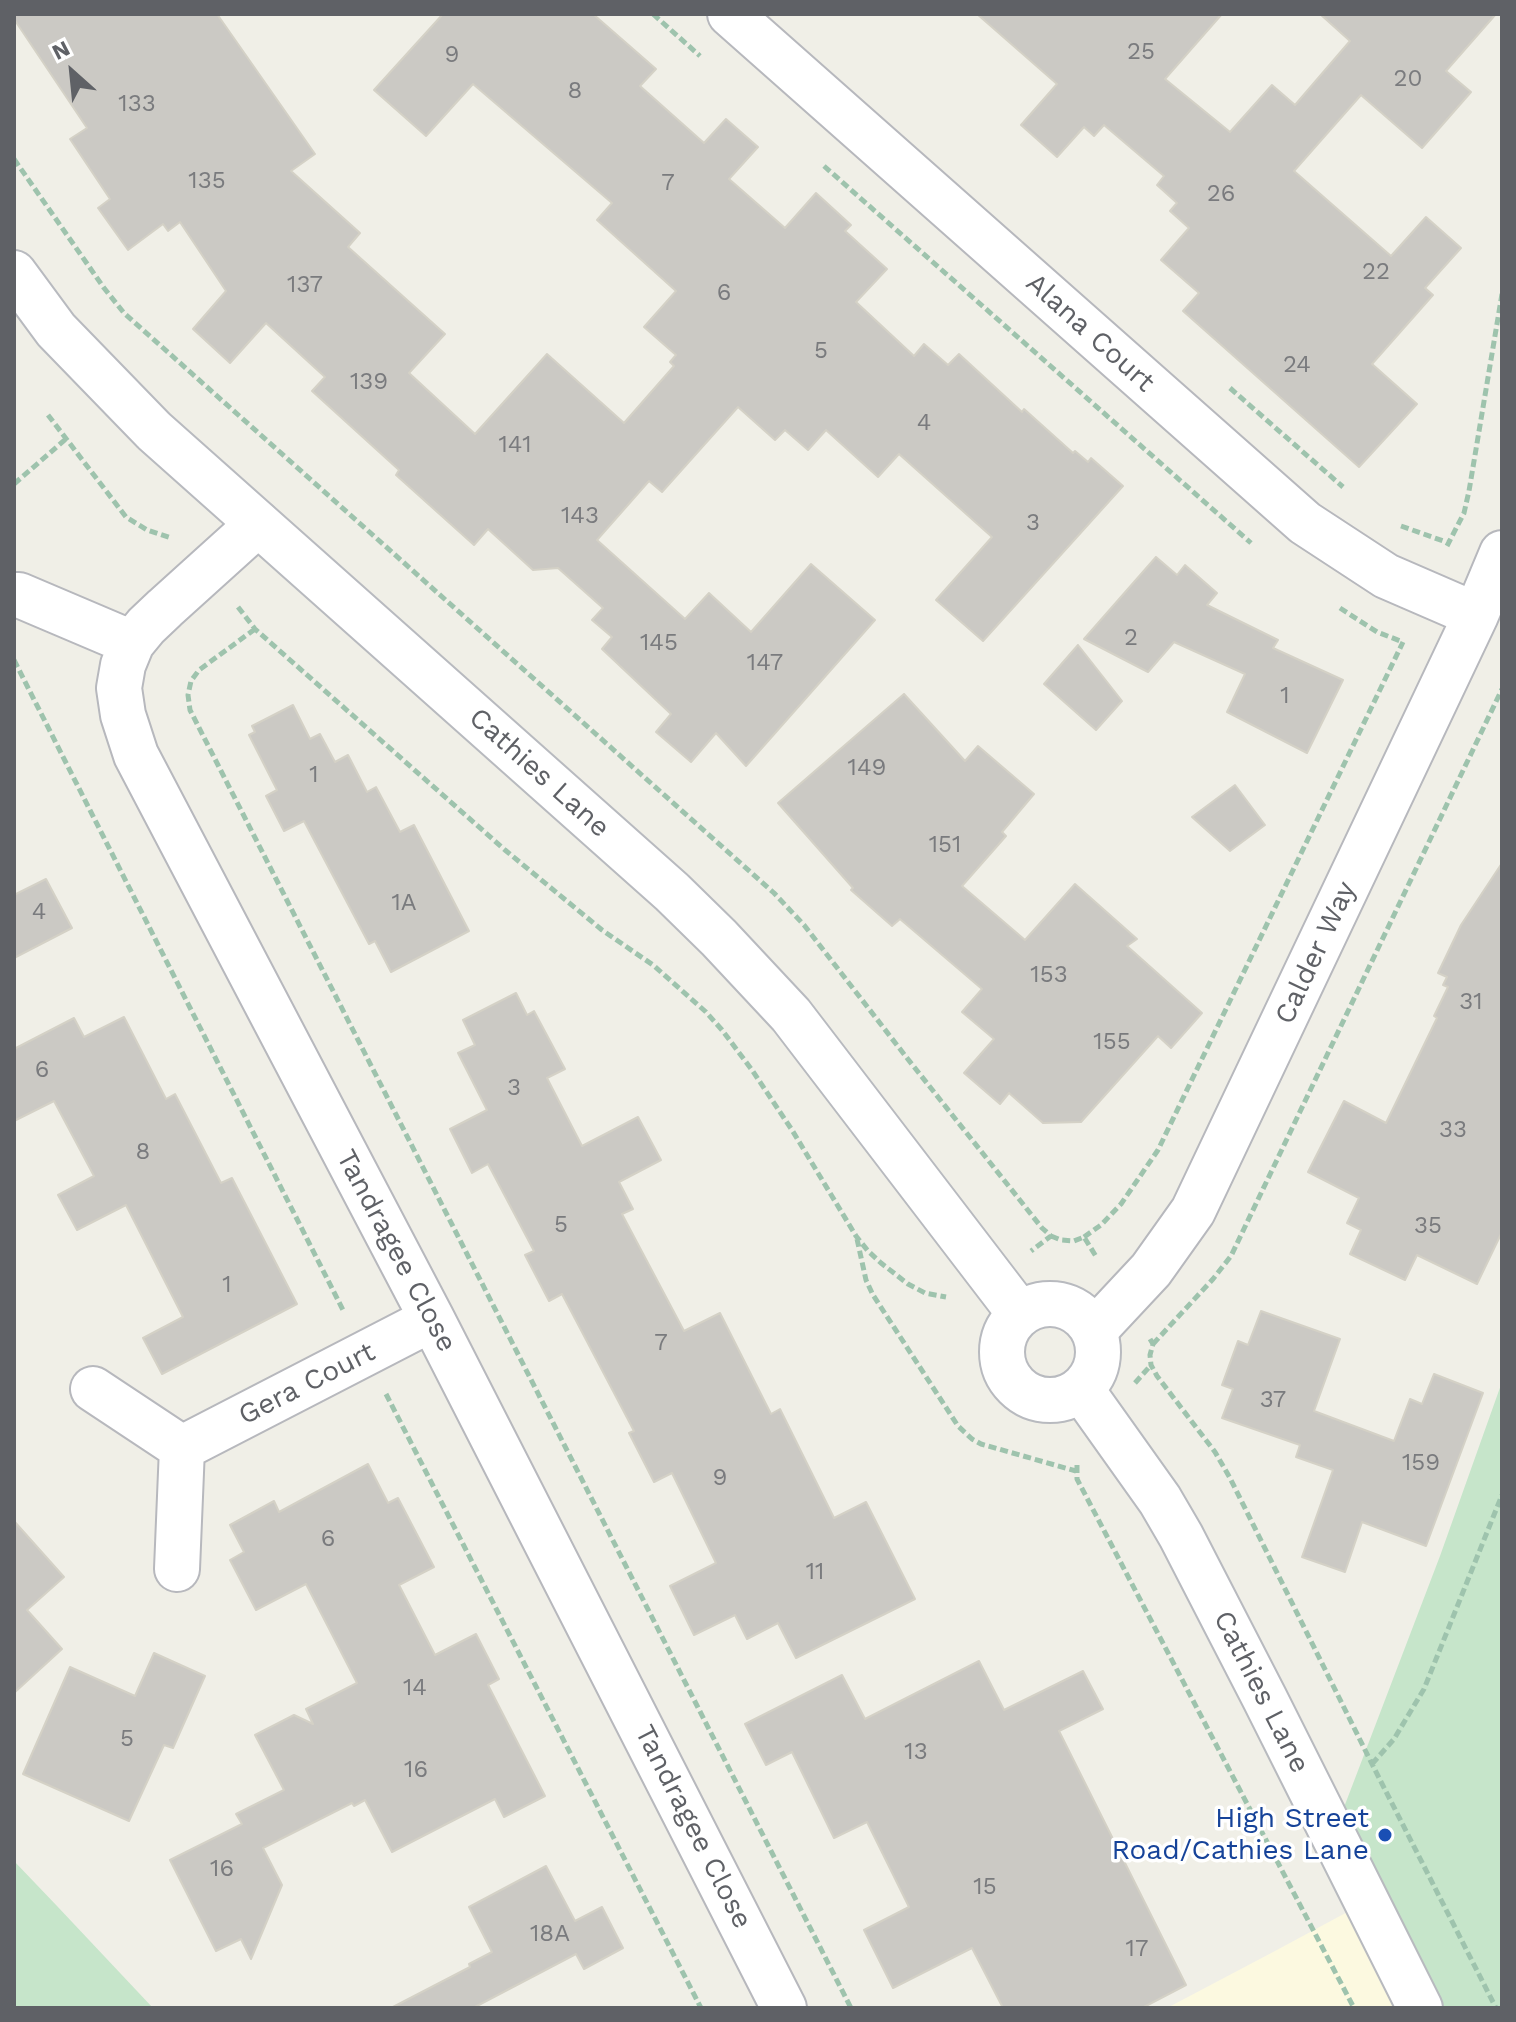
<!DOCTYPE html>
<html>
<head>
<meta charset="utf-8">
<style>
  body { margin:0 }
  #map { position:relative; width:1516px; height:2022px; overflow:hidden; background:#f0efe7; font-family:"Work Sans",sans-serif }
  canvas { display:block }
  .frame { position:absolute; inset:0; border:16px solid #5f6166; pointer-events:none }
  .north { position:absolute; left:32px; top:32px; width:80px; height:80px; -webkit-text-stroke:6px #fff; paint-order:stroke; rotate:333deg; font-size:22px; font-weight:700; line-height:32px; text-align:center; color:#5f6166 }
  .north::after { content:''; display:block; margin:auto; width:28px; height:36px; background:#5f6166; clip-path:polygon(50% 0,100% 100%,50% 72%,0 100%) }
</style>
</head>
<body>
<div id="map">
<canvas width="1516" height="2022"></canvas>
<div class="frame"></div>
<div class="north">N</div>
</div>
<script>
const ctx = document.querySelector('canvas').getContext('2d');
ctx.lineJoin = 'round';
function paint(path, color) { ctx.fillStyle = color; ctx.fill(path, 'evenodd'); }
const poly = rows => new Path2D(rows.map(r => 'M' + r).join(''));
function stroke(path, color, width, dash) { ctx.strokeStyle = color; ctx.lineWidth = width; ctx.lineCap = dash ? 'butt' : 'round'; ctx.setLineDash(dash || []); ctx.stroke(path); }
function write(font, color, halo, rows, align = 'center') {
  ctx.font = font + ' "Work Sans",sans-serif'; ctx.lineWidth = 7; ctx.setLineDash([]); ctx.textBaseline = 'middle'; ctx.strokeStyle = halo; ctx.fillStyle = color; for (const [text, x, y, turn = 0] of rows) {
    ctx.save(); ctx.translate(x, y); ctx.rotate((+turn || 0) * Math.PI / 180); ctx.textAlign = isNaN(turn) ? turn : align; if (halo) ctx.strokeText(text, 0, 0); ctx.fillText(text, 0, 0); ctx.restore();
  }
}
paint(poly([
  [1366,1902,1420,2008,1167,2008,1275,1951]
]), '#fcf9e0');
paint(poly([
  [1502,1382,1502,2008,1420,2008,1333,1836,1440,1556],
  [14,1861,57,1906,153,2008,14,2008]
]), '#c6e5ca');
const building = poly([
  [14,14,217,14,315,154,291,171,360,233,348,247,445,334,409,373,475,434,547,354,624,423,674,366,670,362,676,355,644,327,676,291,597,220,612,203,473,84,426,136,374,90,443,14,593,14,656,69,640,86,704,143,726,119,758,147,729,179,785,228,816,193,851,225,845,231,887,269,856,302,914,356,924,344,948,365,959,354,1022,412,1024,409,1073,453,1075,451,1088,462,1091,458,1123,486,983,641,936,600,992,537,899,454,878,477,826,430,808,450,785,430,775,440,738,407,662,492,649,481,597,540,685,619,709,593,751,632,811,564,875,620,746,766,716,733,691,762,656,732,671,714,602,649,612,637,592,620,603,608,558,568,533,570,488,529,474,545,396,475,399,470,312,391,325,377,266,323,230,363,193,329,226,291,180,222,168,231,163,224,128,250,98,208,110,199,70,139,87,128,14,19,14,14],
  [977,14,1222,14,1165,79,1230,132,1272,85,1295,105,1350,41,1320,14,1496,14,1446,71,1471,92,1422,148,1361,95,1294,171,1391,256,1426,217,1461,248,1425,288,1433,295,1372,364,1417,404,1359,467,1183,311,1199,293,1161,260,1189,228,1170,211,1177,203,1157,185,1164,176,1104,125,1094,136,1084,127,1057,157,1021,125,1057,84,977,14],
  [1156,557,1177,575,1185,565,1217,593,1207,605,1278,640,1273,648,1343,680,1307,753,1227,712,1245,674,1174,642,1148,672,1084,639,1156,557],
  [1078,645,1122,701,1096,730,1044,684,1078,645],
  [904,694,965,761,978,746,1034,794,1002,832,1006,836,962,886,1025,940,1075,884,1137,939,1127,946,1202,1013,1171,1048,1158,1036,1081,1122,1043,1123,1009,1093,1000,1104,964,1073,994,1039,962,1012,982,989,900,919,892,926,851,890,853,888,778,803,904,694],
  [293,705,310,739,320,734,335,762,348,755,367,792,376,787,400,832,414,825,469,931,391,972,375,941,369,944,304,821,284,831,266,796,277,790,249,735,255,732,252,726,293,705],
  [1235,785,1265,825,1230,851,1192,817,1235,785],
  [1502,863,1502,1232,1477,1284,1417,1255,1405,1280,1350,1254,1361,1230,1347,1223,1359,1198,1308,1172,1344,1101,1386,1123,1437,1018,1434,1016,1448,987,1443,985,1447,977,1438,973,1461,925,1502,863],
  [46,879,72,928,14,958,14,895,46,879],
  [516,993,527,1015,534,1011,565,1069,547,1078,582,1146,638,1117,661,1160,619,1182,633,1209,622,1214,684,1331,720,1313,771,1414,780,1409,834,1518,866,1502,915,1599,796,1658,778,1623,747,1639,735,1615,694,1635,670,1586,716,1563,672,1473,654,1482,629,1433,634,1431,562,1294,549,1301,525,1255,534,1251,488,1164,472,1173,450,1129,487,1110,458,1053,475,1045,463,1020,516,993],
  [124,1017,166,1099,175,1094,221,1183,232,1178,297,1304,162,1374,143,1338,183,1317,126,1205,77,1230,58,1195,94,1176,54,1101,14,1121,14,1049,74,1018,84,1037,124,1017],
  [1261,1311,1340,1339,1314,1411,1394,1441,1410,1399,1422,1404,1434,1374,1483,1393,1426,1546,1362,1522,1345,1572,1302,1557,1333,1470,1296,1457,1300,1445,1222,1418,1233,1389,1222,1385,1238,1341,1248,1345,1261,1311],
  [368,1464,388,1503,398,1498,434,1567,399,1585,435,1655,476,1634,499,1679,488,1685,545,1796,504,1817,495,1799,392,1852,365,1800,354,1806,352,1803,263,1848,282,1885,251,1959,241,1939,216,1951,170,1860,242,1824,236,1814,284,1790,255,1735,294,1715,313,1724,306,1709,357,1683,306,1584,256,1610,230,1560,244,1552,230,1525,274,1501,279,1512,368,1464],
  [14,1521,64,1577,27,1610,62,1649,14,1693,14,1521],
  [154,1653,205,1676,173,1748,164,1745,129,1821,23,1774,70,1667,135,1696,154,1653],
  [979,1661,1004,1710,1083,1671,1103,1709,1059,1731,1186,1985,1142,2008,1003,2008,972,1948,893,1988,864,1930,909,1907,867,1822,834,1838,792,1752,766,1765,745,1724,842,1675,865,1719,979,1661],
  [546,1866,575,1921,602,1907,623,1948,584,1969,576,1954,473,2008,391,2008,470,1967,469,1964,492,1952,469,1907,546,1866]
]);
paint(building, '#cbc9c4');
stroke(building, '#d4d1c6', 2);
const street = poly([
  [730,14,1305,523,1386,576,1476,615],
  [258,524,165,608,146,626,132,643,123,665,119,688,123,715,136,755,432,1319,784,2008],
  [14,595,19,595,132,643],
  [1094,1331,1151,1270,1193,1211,1476,615,1502,553],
  [93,1389,182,1448,177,1569],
  [182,1448,432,1319]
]);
const secondary = poly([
  [14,273,56,330,154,431,672,892,719,938,791,1015,1020,1314],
  '1002 1352a48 48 0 1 1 96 0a48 48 0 1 1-96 0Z',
  [1081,1389,1160,1500,1181,1536,1265,1699,1420,2008]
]);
stroke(street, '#b7b8bd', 48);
stroke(secondary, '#b8babf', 48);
stroke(poly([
  [653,14,700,56],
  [14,159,104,288,124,313,774,893,804,925,907,1058,1042,1228,1051,1236,1031,1251],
  [824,166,1251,543],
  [1230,388,1343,487],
  [48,415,126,517,147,530,171,538],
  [14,484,67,438],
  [1401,526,1449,543],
  [1447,546,1464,513,1469,491,1502,294],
  [238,607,255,629,505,850,602,930,653,965,706,1012,722,1030,752,1070,792,1130,856,1236,868,1251,881,1263,908,1284,925,1293,946,1297],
  [1340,608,1377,632,1403,642],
  [255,629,199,670,191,681,188,695,190,710,851,2008],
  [14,660,344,1312],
  [1051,1236,1061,1240,1074,1241,1084,1237,1097,1258],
  [1084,1237,1101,1225,1121,1204,1158,1150,1403,642],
  [857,1239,866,1280,873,1295,958,1426,972,1439,981,1444,1076,1471],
  [1150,1339,1153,1344,1150,1355,1151,1365,1157,1376,1215,1452,1230,1478,1372,1764,1496,2008],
  [1153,1344,1213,1279,1231,1256,1502,689],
  [1135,1383,1151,1365],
  [386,1394,701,2008],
  [1077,1465,1077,1479,1354,2008],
  [1372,1764,1394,1739,1424,1689,1502,1495]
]), '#9ec3ad', 5, [8, 4]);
stroke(street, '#fff', 44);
stroke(secondary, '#fff', 44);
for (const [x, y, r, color] of [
  [1385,1835,8,"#1a4fb4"]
]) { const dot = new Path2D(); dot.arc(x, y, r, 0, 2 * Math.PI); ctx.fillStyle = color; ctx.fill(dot); stroke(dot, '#fff', 3); }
write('24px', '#7a7b7e', null, [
  ["25",1141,52],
  ["9",452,55],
  ["20",1408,79],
  ["8",575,91],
  ["133",137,104],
  ["135",207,181],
  ["7",668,183],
  ["26",1221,194],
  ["22",1376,272],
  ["137",305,285],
  ["6",724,293],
  ["5",821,351],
  ["24",1297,365],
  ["139",369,382],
  ["4",924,423],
  ["141",515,445],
  ["143",580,516],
  ["3",1033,523],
  ["2",1131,638],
  ["145",659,643],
  ["147",765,663],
  ["1",1285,696],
  ["149",867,768],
  ["1",314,775],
  ["151",945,845],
  ["1A",404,903],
  ["4",39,912],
  ["153",1049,975],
  ["31",1471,1002],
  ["155",1112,1042],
  ["6",42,1070],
  ["3",514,1088],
  ["33",1453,1130],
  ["8",143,1152],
  ["5",561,1225],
  ["35",1428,1226],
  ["1",227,1285],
  ["7",661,1343],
  ["37",1273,1400],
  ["159",1421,1463],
  ["9",720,1478],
  ["6",328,1539],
  ["11",815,1572],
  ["14",415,1688],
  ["5",127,1739],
  ["13",916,1752],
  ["16",416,1770],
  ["16",222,1869],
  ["15",985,1887],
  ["18A",550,1934],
  ["17",1137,1949]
]);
write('28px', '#5f6166', '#fff', [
  ["Alana Court",1090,333,42],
  ["Cathies Lane",539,773,42],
  ["Calder Way",1316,953,-65],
  ["Tandragee Close",396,1251,62],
  ["Gera Court",307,1384,-27],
  ["Cathies Lane",1261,1692,63],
  ["Tandragee Close",693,1827,63]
]);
write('28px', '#164399', '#fff', [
  ["High Street",1369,1819],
  ["Road/Cathies Lane",1369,1851]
], 'right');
</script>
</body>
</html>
